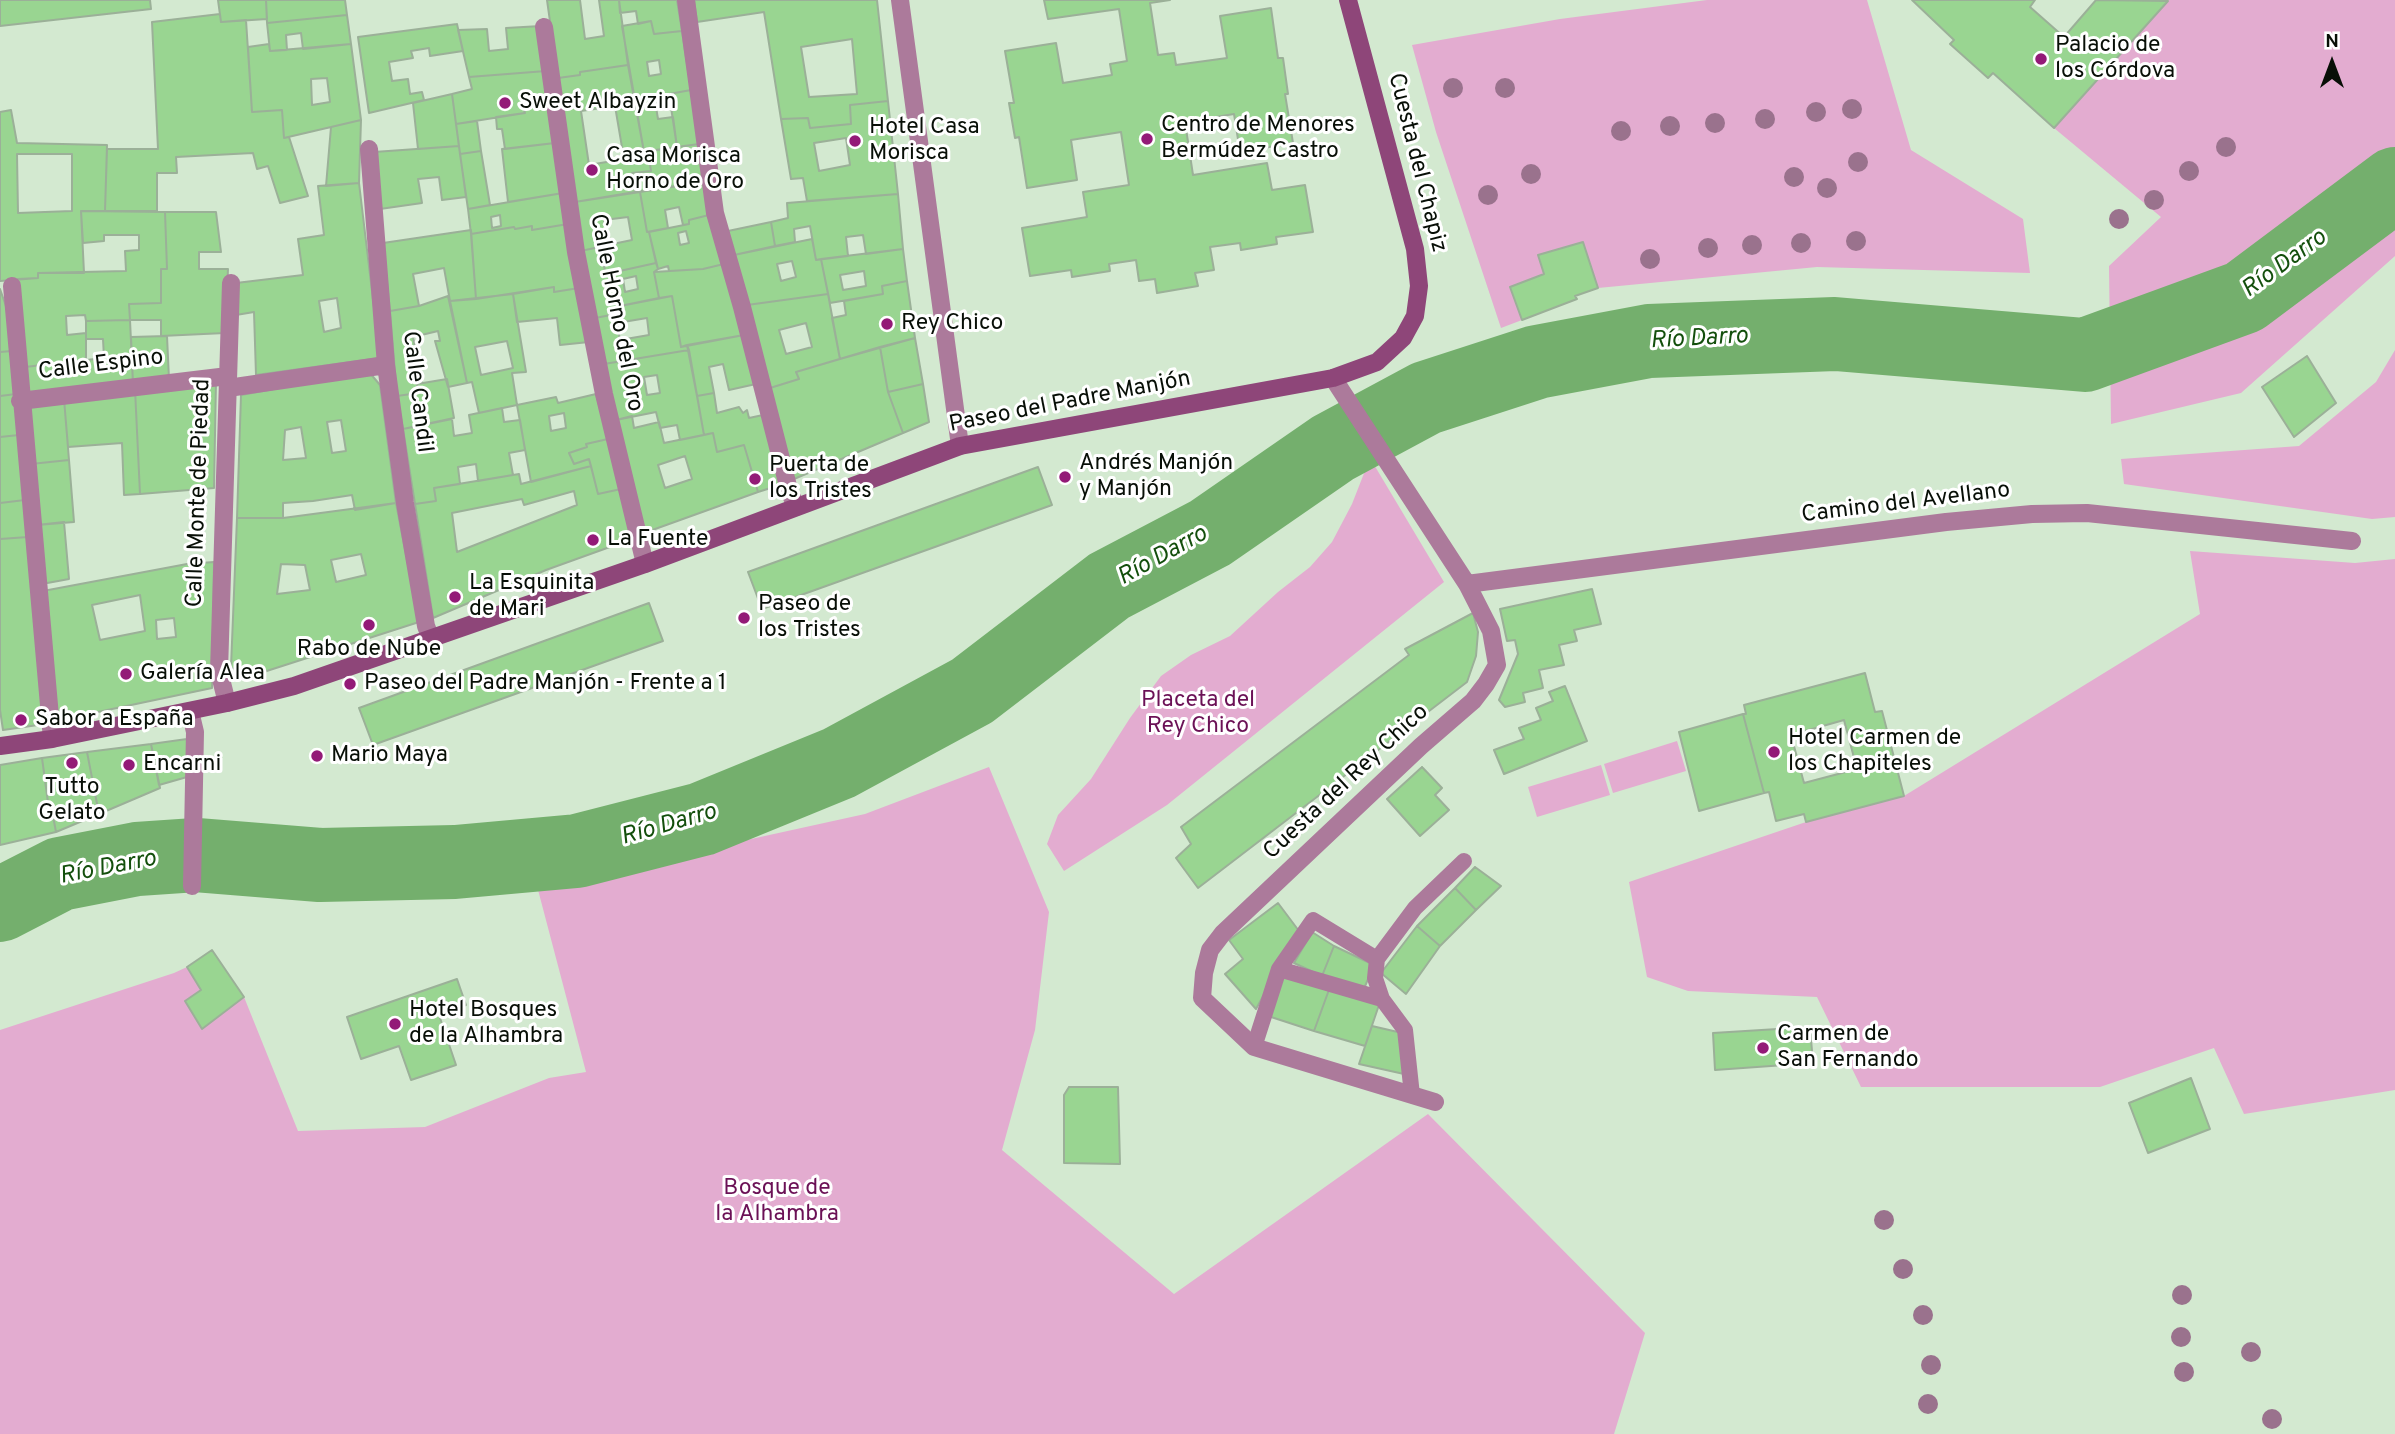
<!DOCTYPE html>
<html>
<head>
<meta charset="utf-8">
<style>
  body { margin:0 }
  #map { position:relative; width:2395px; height:1434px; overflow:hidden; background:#d3e9d0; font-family:Overpass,sans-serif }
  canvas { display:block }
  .north { position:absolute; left:2297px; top:28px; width:70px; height:70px; -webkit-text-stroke:5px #fff; paint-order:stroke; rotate:0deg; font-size:19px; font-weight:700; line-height:28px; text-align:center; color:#080f07 }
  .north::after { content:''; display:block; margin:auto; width:24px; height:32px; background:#080f07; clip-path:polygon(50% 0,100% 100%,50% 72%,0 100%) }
</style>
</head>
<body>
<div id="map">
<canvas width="2395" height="1434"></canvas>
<div class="north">N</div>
</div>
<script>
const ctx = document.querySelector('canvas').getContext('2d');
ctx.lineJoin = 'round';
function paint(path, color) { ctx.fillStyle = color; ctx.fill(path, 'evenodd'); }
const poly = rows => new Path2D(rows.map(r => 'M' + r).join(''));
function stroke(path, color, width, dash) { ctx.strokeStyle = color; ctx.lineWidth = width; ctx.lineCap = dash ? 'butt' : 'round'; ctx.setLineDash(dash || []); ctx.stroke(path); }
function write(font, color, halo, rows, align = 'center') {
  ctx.font = font + ' Overpass,sans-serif'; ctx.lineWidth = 6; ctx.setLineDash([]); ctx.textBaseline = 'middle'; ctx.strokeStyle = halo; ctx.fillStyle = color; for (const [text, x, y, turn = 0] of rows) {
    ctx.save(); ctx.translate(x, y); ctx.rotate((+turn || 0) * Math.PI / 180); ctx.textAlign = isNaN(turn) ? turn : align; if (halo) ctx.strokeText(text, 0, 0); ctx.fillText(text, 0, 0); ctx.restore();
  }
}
paint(poly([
  [1707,0,1867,0,1911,150,2023,219,2030,273,1817,267,1598,288,1583,242,1538,255,1544,274,1510,287,1522,320,1501,328,1436,132,1412,45,1560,19],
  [2167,0,2395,0,2395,256,2241,393,2111,424,2109,266,2161,217,2054,128],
  [2395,350,2395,517,2372,519,2124,484,2121,459,2299,446,2376,382],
  [1370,458,1444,582,1167,805,1064,871,1047,844,1058,815,1091,779,1130,718,1161,676,1191,655,1230,636,1278,592,1310,567,1332,542,1352,504],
  [2190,551,2355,563,2395,559,2395,1090,2244,1114,2214,1048,2100,1087,1861,1087,1817,997,1688,991,1647,977,1629,882,1806,822,1904,796,2200,614],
  [1677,741,1686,771,1613,793,1604,764],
  [1601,765,1610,795,1537,817,1528,787],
  [989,767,1049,912,1035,1030,1002,1150,1174,1294,1428,1114,1645,1333,1614,1434,0,1434,0,1030,174,973,187,967,212,950,244,997,298,1131,425,1127,549,1078,586,1072,537,886,865,814]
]), '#e3acd0');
stroke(poly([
  [0,905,60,874,137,859,196,855,320,865,455,862,577,851,702,819,839,763,972,691,1109,586,1210,533,1333,448,1426,398,1537,362,1649,341,1835,334,2085,355,2244,297,2395,184]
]), '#74af6d', 74);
const building = poly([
  [0,0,150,0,151,9,0,26,0,0],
  [218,0,266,0,267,19,221,22,218,0],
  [266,0,345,0,347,15,267,23,266,0],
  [547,0,580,0,585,39,604,36,599,0,619,0,628,65,580,72,580,75,558,78,547,0],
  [619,0,677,0,682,31,654,34,651,21,638,24,636,11,620,13,619,0],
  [694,0,877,0,888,101,850,105,851,124,810,128,808,118,781,119,764,12,697,22,694,0],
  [852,39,857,94,809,97,801,47,852,39],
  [1044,0,1170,0,1150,3,1158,55,1174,53,1176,65,1227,58,1220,16,1271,8,1278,58,1283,58,1288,94,1285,94,1293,143,1240,152,1234,114,1185,122,1193,175,1267,163,1272,190,1305,185,1313,232,1276,237,1277,244,1241,250,1240,243,1210,247,1214,270,1195,273,1198,286,1157,293,1155,279,1139,281,1136,260,1109,264,1110,271,1072,277,1071,270,1030,276,1022,228,1087,217,1083,192,1129,185,1121,132,1071,140,1077,180,1027,188,1019,137,1015,138,1009,103,1014,103,1005,51,1056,43,1063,83,1112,75,1110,64,1127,61,1119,9,1048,19,1044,0],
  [1912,0,2035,0,2030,7,2064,37,2096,0,2168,1,2054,128,1993,73,1988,78,1950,44,1954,40,1912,0],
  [220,14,221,22,246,20,252,112,282,110,284,138,289,137,308,196,280,203,268,166,257,169,253,153,176,157,177,173,157,173,157,211,105,211,107,149,158,149,152,22,220,14],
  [347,15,351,44,303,49,301,33,286,35,287,50,270,51,267,23,347,15],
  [651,21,654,34,682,31,691,90,669,94,671,99,655,101,658,119,673,117,677,147,644,152,622,26,651,21],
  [659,60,661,74,649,76,647,62,659,60],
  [457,24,463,51,430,56,429,48,411,51,413,58,389,62,392,81,408,79,410,94,422,92,424,100,369,113,358,37,457,24],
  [541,26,546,71,469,77,458,30,487,29,489,51,508,49,506,28,541,26],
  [269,44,270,51,351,44,361,120,284,138,282,110,252,112,248,47,269,44],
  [327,78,330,102,312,105,311,79,327,78],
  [628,65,644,152,648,151,651,171,632,173,635,192,575,202,558,78,580,75,580,72,628,65],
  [615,106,624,159,589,165,581,111,615,106],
  [546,71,550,103,523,107,525,113,456,124,452,94,472,89,469,77,546,71],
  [691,90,699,144,677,147,669,94,691,90],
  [452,94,459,146,418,149,413,103,452,94],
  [888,101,898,194,807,201,803,178,791,179,781,119,808,118,810,128,851,124,850,105,888,101],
  [846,138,850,165,819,171,814,143,846,138],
  [550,103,555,143,505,149,502,129,497,129,496,117,525,113,523,107,550,103],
  [11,110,17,143,107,145,105,211,81,211,84,273,38,273,38,278,0,281,0,112,11,110],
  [17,154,72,154,72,211,18,213,17,154],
  [361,120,359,183,326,186,331,127,361,120],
  [477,121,481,151,460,154,456,124,477,121],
  [555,143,563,193,508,202,502,149,555,143],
  [699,144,704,182,635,192,632,173,651,171,648,151,699,144],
  [459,146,466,197,442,200,439,177,418,179,422,203,380,209,374,152,459,146],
  [481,151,490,205,468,209,460,154,481,151],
  [704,182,709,215,689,220,689,224,683,225,679,207,665,210,668,228,647,232,640,192,704,182],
  [359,183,380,358,256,375,254,312,236,315,236,283,303,275,298,239,324,235,318,186,359,183],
  [337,298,341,328,324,332,319,301,337,298],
  [640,192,647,232,649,232,656,263,606,274,599,247,581,251,575,202,640,192],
  [628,217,632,240,608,245,604,220,628,217],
  [563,193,568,224,532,230,532,226,515,229,514,227,471,234,468,209,563,193],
  [500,215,501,226,492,228,491,217,500,215],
  [898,194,903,249,866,254,863,235,846,237,848,256,816,260,810,226,794,229,795,242,775,246,771,222,788,218,787,203,898,194],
  [81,211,165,212,167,269,161,269,161,303,129,304,130,320,86,321,85,315,66,316,67,335,86,333,86,360,25,367,18,279,38,278,38,273,126,271,125,251,139,250,139,235,104,235,104,241,83,243,81,211],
  [165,212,216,212,221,252,199,252,199,269,228,269,225,333,161,336,161,320,130,320,129,304,161,303,161,269,167,269,165,212],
  [709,215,724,264,703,269,669,271,668,266,658,269,649,232,689,224,689,220,709,215],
  [686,231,689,243,680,245,678,233,686,231],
  [771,222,775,246,734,255,728,231,771,222],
  [568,224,579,288,554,292,554,287,476,299,471,234,514,227,515,229,532,226,532,230,568,224],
  [471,230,476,299,450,301,444,268,413,274,419,306,390,311,383,243,471,230],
  [812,239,816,260,821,259,828,294,747,305,734,255,812,239],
  [792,261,796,277,781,281,777,264,792,261],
  [1583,242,1598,288,1575,296,1577,299,1522,320,1510,287,1544,274,1538,255,1583,242],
  [599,247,606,274,656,263,658,269,654,272,659,298,615,307,616,314,595,318,581,251,599,247],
  [636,276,638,289,625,292,623,279,636,276],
  [903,249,907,281,882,286,883,294,830,303,821,259,903,249],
  [864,271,866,286,843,290,840,275,864,271],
  [724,264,744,335,681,347,672,296,659,298,654,272,703,269,724,264],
  [907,281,915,338,840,359,832,318,846,315,844,301,883,294,882,286,907,281],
  [554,287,554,292,579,288,589,342,560,345,557,318,517,322,513,294,554,287],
  [0,289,8,312,12,351,0,352,0,289],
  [513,294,526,372,512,373,517,405,479,413,472,382,467,383,450,301,513,294],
  [507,341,513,368,481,375,475,347,507,341],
  [828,294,840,359,796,372,799,379,770,388,747,305,828,294],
  [806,323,812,347,786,354,779,330,806,323],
  [448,296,467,383,448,387,435,341,440,341,438,331,413,337,422,383,417,384,418,393,397,396,390,311,419,306,448,296],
  [672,296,681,347,687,345,689,350,604,364,595,318,616,314,615,307,672,296],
  [647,318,649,335,620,340,617,323,647,318],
  [130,320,133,384,28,395,25,367,104,358,103,339,86,339,86,321,130,320],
  [744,335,756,384,729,390,723,364,709,367,714,393,697,396,687,345,744,335],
  [167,336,169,379,133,384,131,337,167,336],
  [915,338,923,384,888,392,880,347,915,338],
  [880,347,888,392,903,433,794,479,770,388,799,379,796,372,880,347],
  [689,350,704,435,680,440,677,425,660,428,656,412,616,420,604,364,689,350],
  [657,375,660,393,647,395,644,377,657,375],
  [12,351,16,394,0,396,0,352,12,351],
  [2307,356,2336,403,2294,437,2262,387,2307,356],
  [369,372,380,385,396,503,355,510,352,495,313,501,283,503,283,518,237,518,241,395,369,372],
  [341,420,346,451,332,453,327,422,341,420],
  [301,427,306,458,283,460,285,430,301,427],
  [447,379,454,418,403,429,397,396,418,393,417,384,447,379],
  [216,381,214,488,140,494,135,389,216,381],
  [923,384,929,422,903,433,888,392,923,384],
  [135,389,140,494,124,495,122,443,68,447,64,399,135,389],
  [714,393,717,413,739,407,743,413,747,410,749,418,763,415,780,485,758,492,744,445,717,452,713,433,704,435,697,396,714,393],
  [16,394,19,435,0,437,0,396,16,394],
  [596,394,608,439,586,444,587,447,569,453,574,464,589,459,591,466,531,482,517,405,556,397,558,403,596,394],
  [564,413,566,428,551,431,549,416,564,413],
  [64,399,69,460,31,464,25,404,64,399],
  [502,408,504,422,520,420,525,450,509,453,513,475,478,481,476,464,458,467,460,484,434,488,436,501,415,504,403,429,452,419,454,436,472,433,469,415,502,408],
  [632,416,634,428,659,422,664,443,713,433,717,452,744,445,758,492,644,533,616,420,632,416],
  [685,456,692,479,665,488,658,465,685,456],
  [19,435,25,500,0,503,0,437,19,435],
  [608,439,621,489,598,494,589,459,574,464,569,453,587,447,586,444,608,439],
  [69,460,74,522,37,525,31,464,69,460],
  [591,466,598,494,621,489,632,539,546,570,433,618,415,504,436,501,434,488,519,474,521,484,591,466],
  [574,491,577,505,457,552,452,513,522,499,524,505,574,491],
  [1038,467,1052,505,762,609,748,572,1038,467],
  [25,500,28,537,0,539,0,503,25,500],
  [396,503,419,622,248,677,231,667,237,518,283,518,396,503],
  [361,554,366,575,336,582,331,560,361,554],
  [281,564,305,565,310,590,277,594,281,564],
  [64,522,69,579,42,584,37,525,64,522],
  [28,537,45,724,3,730,0,710,0,539,28,537],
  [214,562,212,688,55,721,43,591,187,564,214,562],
  [140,595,145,631,100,640,92,605,140,595],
  [174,618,176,637,157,639,156,620,174,618],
  [1592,589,1601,624,1574,630,1577,641,1559,645,1564,665,1539,670,1543,688,1523,693,1525,702,1505,707,1499,700,1518,654,1515,640,1507,641,1500,609,1592,589],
  [649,603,663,641,373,745,359,708,649,603],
  [1473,613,1478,632,1476,656,1467,682,1198,888,1176,858,1191,844,1181,827,1409,655,1405,649,1473,613],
  [1865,673,1875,712,1882,711,1904,796,1806,822,1804,814,1776,821,1769,792,1764,793,1743,714,1746,714,1744,705,1865,673],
  [1844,720,1857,769,1804,783,1791,735,1844,720],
  [1565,686,1587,741,1504,774,1494,750,1524,739,1519,728,1541,720,1536,708,1553,701,1549,692,1565,686],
  [1743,714,1764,793,1699,811,1679,732,1743,714],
  [187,739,194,775,159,785,151,744,187,739],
  [151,744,160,788,99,814,87,752,151,744],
  [87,752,99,814,56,832,53,816,50,817,42,758,87,752],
  [42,758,50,817,53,816,56,832,0,845,0,765,42,758],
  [1422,767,1442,788,1435,795,1449,810,1420,836,1387,799,1422,767],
  [1475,867,1501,886,1476,910,1455,888,1475,867],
  [1455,888,1476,910,1440,946,1417,926,1455,888],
  [1278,903,1299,931,1256,1009,1225,974,1243,959,1229,940,1278,903],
  [1417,926,1440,946,1406,994,1381,973,1417,926],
  [1312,932,1334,946,1322,976,1294,963,1312,932],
  [1334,946,1374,965,1363,991,1322,976,1334,946],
  [212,950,244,997,202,1029,185,1001,201,990,187,967,212,950],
  [1281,973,1330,987,1314,1031,1268,1016,1281,973],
  [457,979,466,1005,439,1015,456,1065,411,1080,399,1046,361,1059,347,1017,457,979],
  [1330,987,1380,1002,1365,1046,1314,1031,1330,987],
  [1372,1026,1402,1033,1404,1074,1359,1064,1372,1026],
  [1810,1027,1813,1063,1715,1070,1713,1033,1810,1027],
  [2191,1078,2210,1129,2148,1153,2129,1103,2191,1078],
  [1069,1087,1118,1087,1120,1164,1064,1163,1064,1095,1069,1087]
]);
paint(building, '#99d591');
stroke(building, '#9bb098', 2);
stroke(poly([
  [1279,969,1382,999],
  [1254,1047,1279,969,1313,920,1377,959],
  [1412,1095,1405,1030,1382,999,1375,978,1377,959,1415,908,1464,861]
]), '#ac7a9b', 16);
stroke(poly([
  [686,0,715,213,742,307,789,490,796,507],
  [900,0,960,446],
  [544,27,576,252,604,394,645,564],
  [369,149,386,365,405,503,426,626,431,639],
  [12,286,52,739],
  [1333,378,1467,584,1491,631,1497,665,1486,684,1473,701,1421,746,1223,933,1210,950,1204,973,1202,998,1254,1047,1435,1102],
  [228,388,386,365],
  [20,401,228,376],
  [1467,584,1946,522,2032,514,2087,513,2352,541],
  [227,703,219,671,231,283],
  [190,711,195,732,192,886]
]), '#ac7a9b', 18);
stroke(poly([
  [0,746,52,739,227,703,294,686,645,564,960,446,1333,378,1377,362,1403,338,1415,316,1419,286,1415,249,1348,0]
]), '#8e4679', 18);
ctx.fillStyle = '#9a728d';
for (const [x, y] of [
  [1453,88],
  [1505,88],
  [1852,109],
  [1816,112],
  [1765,119],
  [1715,123],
  [1670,126],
  [1621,131],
  [2226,147],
  [1858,162],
  [2189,171],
  [1531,174],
  [1794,177],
  [1827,188],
  [1488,195],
  [2154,200],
  [2119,219],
  [1856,241],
  [1801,243],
  [1752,245],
  [1708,248],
  [1650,259],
  [1884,1220],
  [1903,1269],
  [2182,1295],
  [1923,1315],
  [2181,1337],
  [2251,1352],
  [1931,1365],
  [2184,1372],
  [1928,1404],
  [2272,1419]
]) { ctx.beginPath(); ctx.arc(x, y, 10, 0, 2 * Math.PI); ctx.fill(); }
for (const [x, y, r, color] of [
  [2041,59,7,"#931a77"],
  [505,103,7,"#931a77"],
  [1147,139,7,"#931a77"],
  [855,141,7,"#931a77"],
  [592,170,7,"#931a77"],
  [887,324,7,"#931a77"],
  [1065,477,7,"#931a77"],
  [755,479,7,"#931a77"],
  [593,540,7,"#931a77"],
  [455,597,7,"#931a77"],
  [744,618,7,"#931a77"],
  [369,625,7,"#931a77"],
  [126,674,7,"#931a77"],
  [350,684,7,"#931a77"],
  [21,720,7,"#931a77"],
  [1774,752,7,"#931a77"],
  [317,756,7,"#931a77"],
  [72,763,7,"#931a77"],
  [129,765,7,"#931a77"],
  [395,1024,7,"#931a77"],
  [1763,1048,7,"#931a77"]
]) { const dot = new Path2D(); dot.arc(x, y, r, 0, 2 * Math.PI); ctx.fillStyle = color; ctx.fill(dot); stroke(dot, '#fff', 2.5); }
write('23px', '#080f07', '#fff', [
  ["Palacio de",2055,46],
  ["los Córdova",2055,72],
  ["Sweet Albayzin",519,103],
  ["Centro de Menores",1161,126],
  ["Bermúdez Castro",1161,152],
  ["Hotel Casa",869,128],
  ["Morisca",869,154],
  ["Casa Morisca",606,157],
  ["Horno de Oro",606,183],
  ["Rey Chico",901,324],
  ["Andrés Manjón",1079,464],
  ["y Manjón",1079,490],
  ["Puerta de",769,466],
  ["los Tristes",769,492],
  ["La Fuente",607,540],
  ["La Esquinita",469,584],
  ["de Mari",469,610],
  ["Paseo de",758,605],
  ["los Tristes",758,631],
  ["Rabo de Nube",369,650,"center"],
  ["Galería Alea",140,674],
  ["Paseo del Padre Manjón - Frente a 1",364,684],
  ["Sabor a España",35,720],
  ["Hotel Carmen de",1788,739],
  ["los Chapiteles",1788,765],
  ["Mario Maya",331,756],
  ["Encarni",143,765],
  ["Tutto",72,788,"center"],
  ["Gelato",72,814,"center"],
  ["Hotel Bosques",409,1011],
  ["de la Alhambra",409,1037],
  ["Carmen de",1777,1035],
  ["San Fernando",1777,1061]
], 'left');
write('23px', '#080f07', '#fff', [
  ["Cuesta del Chapiz",1416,163,76],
  ["Calle Horno del Oro",615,313,79],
  ["Calle Espino",101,366,-7],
  ["Calle Candil",416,392,83],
  ["Paseo del Padre Manjón",1070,403,-11],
  ["Calle Monte de Piedad",200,493,-88],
  ["Camino del Avellano",1906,504,-7],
  ["Cuesta del Rey Chico",1347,783,-43]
]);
write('23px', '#6b1156', '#fff', [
  ["Placeta del",1198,701],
  ["Rey Chico",1198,727],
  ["Bosque de",777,1189],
  ["la Alhambra",777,1215]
]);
write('italic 24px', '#134f0c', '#fff', [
  ["Río Darro",2285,265,-36],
  ["Río Darro",1699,340,-3],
  ["Río Darro",1163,557,-29],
  ["Río Darro",669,826,-16],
  ["Río Darro",108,869,-11]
]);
</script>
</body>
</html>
